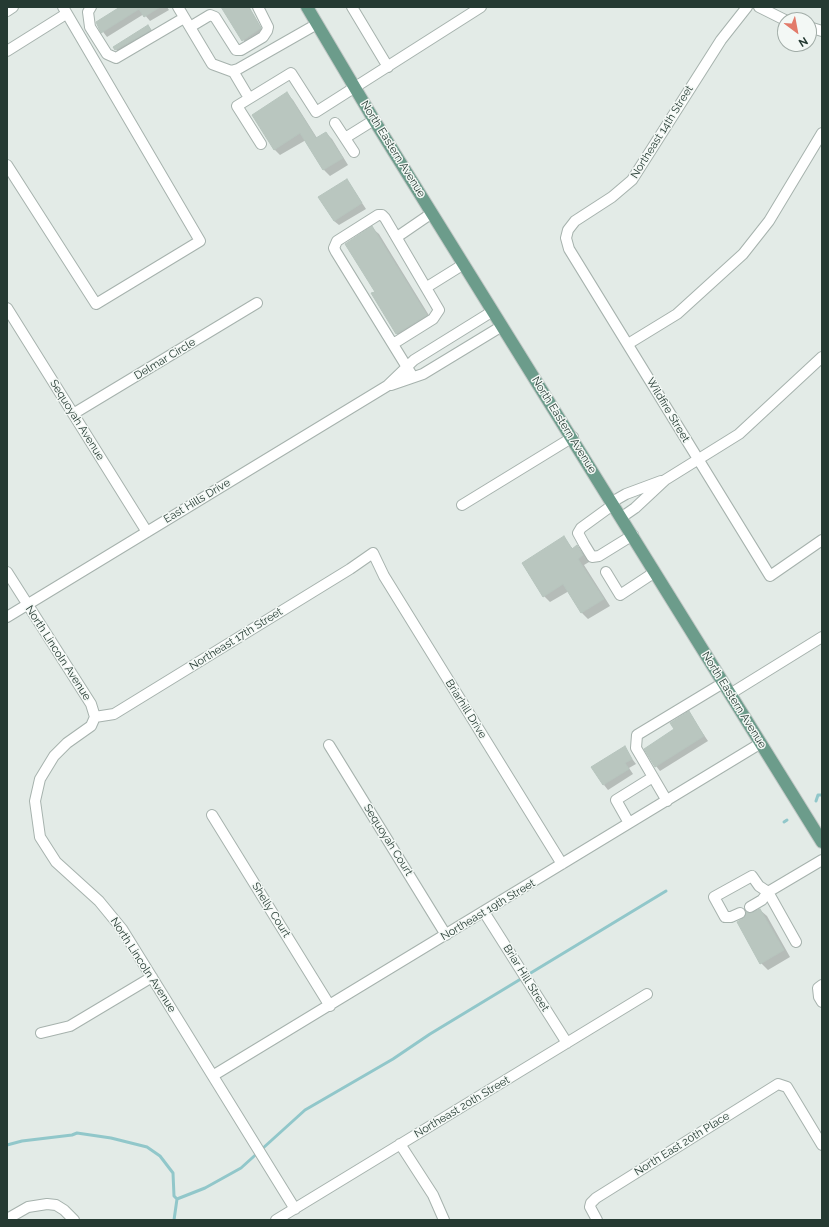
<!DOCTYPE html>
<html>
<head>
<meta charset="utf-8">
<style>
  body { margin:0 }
  #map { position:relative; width:829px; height:1227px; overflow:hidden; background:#e3ebe7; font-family:Raleway,sans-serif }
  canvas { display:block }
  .frame { position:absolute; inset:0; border:8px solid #253a32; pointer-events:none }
  .north { position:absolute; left:777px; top:12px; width:40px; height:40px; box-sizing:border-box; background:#f3f8f5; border:1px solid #a1aca7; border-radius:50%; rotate:148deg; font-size:11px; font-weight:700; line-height:16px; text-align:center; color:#253a32 }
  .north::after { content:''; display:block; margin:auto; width:14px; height:18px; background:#e27b6a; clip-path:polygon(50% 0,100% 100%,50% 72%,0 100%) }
</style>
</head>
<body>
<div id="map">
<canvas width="829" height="1227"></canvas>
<div class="frame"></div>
<div class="north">N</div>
</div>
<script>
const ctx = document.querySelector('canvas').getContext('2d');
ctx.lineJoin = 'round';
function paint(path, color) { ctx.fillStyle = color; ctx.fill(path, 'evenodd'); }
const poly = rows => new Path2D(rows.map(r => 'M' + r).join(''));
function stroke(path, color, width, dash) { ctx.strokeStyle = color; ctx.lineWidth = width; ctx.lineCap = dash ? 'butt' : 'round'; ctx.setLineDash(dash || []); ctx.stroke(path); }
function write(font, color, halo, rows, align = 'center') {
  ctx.font = font + ' Raleway,sans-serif'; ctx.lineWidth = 3; ctx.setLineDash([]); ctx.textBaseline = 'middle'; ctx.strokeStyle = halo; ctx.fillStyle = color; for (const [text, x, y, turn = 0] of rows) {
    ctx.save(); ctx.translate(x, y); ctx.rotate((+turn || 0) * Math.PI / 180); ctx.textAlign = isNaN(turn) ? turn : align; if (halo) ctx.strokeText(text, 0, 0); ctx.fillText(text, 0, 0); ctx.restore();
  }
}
paint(poly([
  [122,7,167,7,169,10,150,21,144,14,107,37,97,24],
  [222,7,249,7,265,34,247,45],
  [148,26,154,33,119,53,114,47],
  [287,94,293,100,317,138,326,133,332,139,348,165,330,176,324,170,306,140,280,155,274,149],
  [347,180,366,209,339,225,334,221],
  [372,228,379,234,433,322,404,340,397,334,373,294,376,292],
  [564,538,573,549,577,547,583,553,589,562,584,565,610,606,588,619,582,613,569,591,550,602,544,596],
  [689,713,708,741,660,771,656,766,676,730],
  [624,748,636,764,629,768,633,774,608,790,604,785],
  [760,910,767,916,790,957,768,970,761,963,751,915]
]), '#0003');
stroke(poly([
  [816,801,818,795,822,795],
  [784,822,787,820],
  [7,1145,22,1141,72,1135,77,1133,111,1138,147,1147,160,1156,173,1173,174,1196,177,1199,174,1220],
  [177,1199,205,1188,241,1168,305,1110,393,1059,430,1034,666,891]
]), '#91c7ca', 3);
const building = poly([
  [120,7,160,7,144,17,139,9,101,33,96,22,120,7],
  [221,7,249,7,261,28,242,41,221,7],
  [148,25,151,30,115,50,113,47,148,25],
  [287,92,316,138,326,132,343,158,323,170,300,133,274,150,252,115,287,92],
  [347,179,362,203,334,221,318,197,347,179],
  [372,226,427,315,396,334,371,293,375,292,345,244,372,226],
  [564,536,572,549,577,545,583,555,578,559,604,599,581,613,563,584,543,597,522,563,564,536],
  [689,711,704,736,655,767,644,749,674,729,670,723,689,711],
  [625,746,632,759,625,763,629,769,603,785,591,767,625,746],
  [760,909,784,950,760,964,737,922,745,917,746,912,750,913,760,909]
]);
paint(building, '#b9c6bf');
stroke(building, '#b6c4bd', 1);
const minor = poly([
  [91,7,88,12,90,27,107,54,116,58,184,18],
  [178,7,212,64,231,71,238,69,317,24],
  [352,7,388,67],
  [747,7,721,40,632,180,612,197,575,221,568,230,566,238,569,249,770,576,822,540],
  [759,7,785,20],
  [7,11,13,7],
  [190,27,210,15,215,17,236,50,241,50,263,37,267,31,268,27,258,7],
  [809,27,822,31],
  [7,51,66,14],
  [233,71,249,98],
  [335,123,354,152],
  [345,138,374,120],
  [261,144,237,106,291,73,316,112,481,7],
  [7,165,96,304,200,241,63,7],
  [397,237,432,213],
  [427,287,464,264],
  [7,308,147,532],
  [393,344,433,319,439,310,385,218,382,215,378,215,337,241,334,248,336,252,413,377],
  [628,344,677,314,743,254,769,221,822,133],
  [391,385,423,374,502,326],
  [73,414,257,303],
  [612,502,626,494,661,481],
  [614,504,581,528,578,533,584,544,592,557,599,556,633,535],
  [462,505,573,437],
  [622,517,635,508,665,480,739,434,822,357],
  [7,572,91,704,95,717,91,726,67,743,54,756,40,779,35,801,40,837,56,862,99,901,122,929,295,1209],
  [606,572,620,595,655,572],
  [7,617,387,386,414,360,493,311],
  [730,694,822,637],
  [95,717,114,714,350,569,373,553,384,576,562,864],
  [329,745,446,935],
  [667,801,636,748,637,735,723,683],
  [212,815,330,1006],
  [629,823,616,800,653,777],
  [750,907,762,900,768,892,796,942],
  [484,912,567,1043],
  [740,913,731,917,725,917,714,897,752,876,759,886,768,892,822,860],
  [822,985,818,988,819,997,822,1002],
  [41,1033,70,1026,152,977],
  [214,1075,761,743],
  [400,1144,433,1195,444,1220],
  [7,1219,28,1207,47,1204,56,1205,64,1210,74,1220],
  [276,1220,647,994],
  [597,1220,590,1207,591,1203,596,1198,778,1084,787,1087,822,1145]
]);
const major = poly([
  [307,7,374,120,822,842]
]);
stroke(minor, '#a6b2ad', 12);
stroke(major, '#c2c8c6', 14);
stroke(minor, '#fff', 10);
stroke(major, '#6c9c8b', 12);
write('11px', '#253a32', '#f3f8f5', [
  ["Northeast 14th Street",662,132,-58],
  ["North Eastern Avenue",393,149,58],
  ["Delmar Circle",165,359,-31],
  ["Wildfire Street",668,410,59],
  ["Sequoyah Avenue",77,420,58],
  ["North Eastern Avenue",564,425,58],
  ["East Hills Drive",197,501,-31],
  ["Northeast 17th Street",236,639,-32],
  ["North Lincoln Avenue",58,653,57],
  ["North Eastern Avenue",734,700,58],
  ["Briarhill Drive",466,709,58],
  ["Sequoyah Court",388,840,58],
  ["Shelly Court",271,910,58],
  ["Northeast 19th Street",488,910,-31],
  ["North Lincoln Avenue",143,965,57],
  ["Briar Hill Street",526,978,58],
  ["Northeast 20th Street",462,1107,-31],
  ["North East 20th Place",682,1144,-32]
]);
</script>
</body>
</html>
